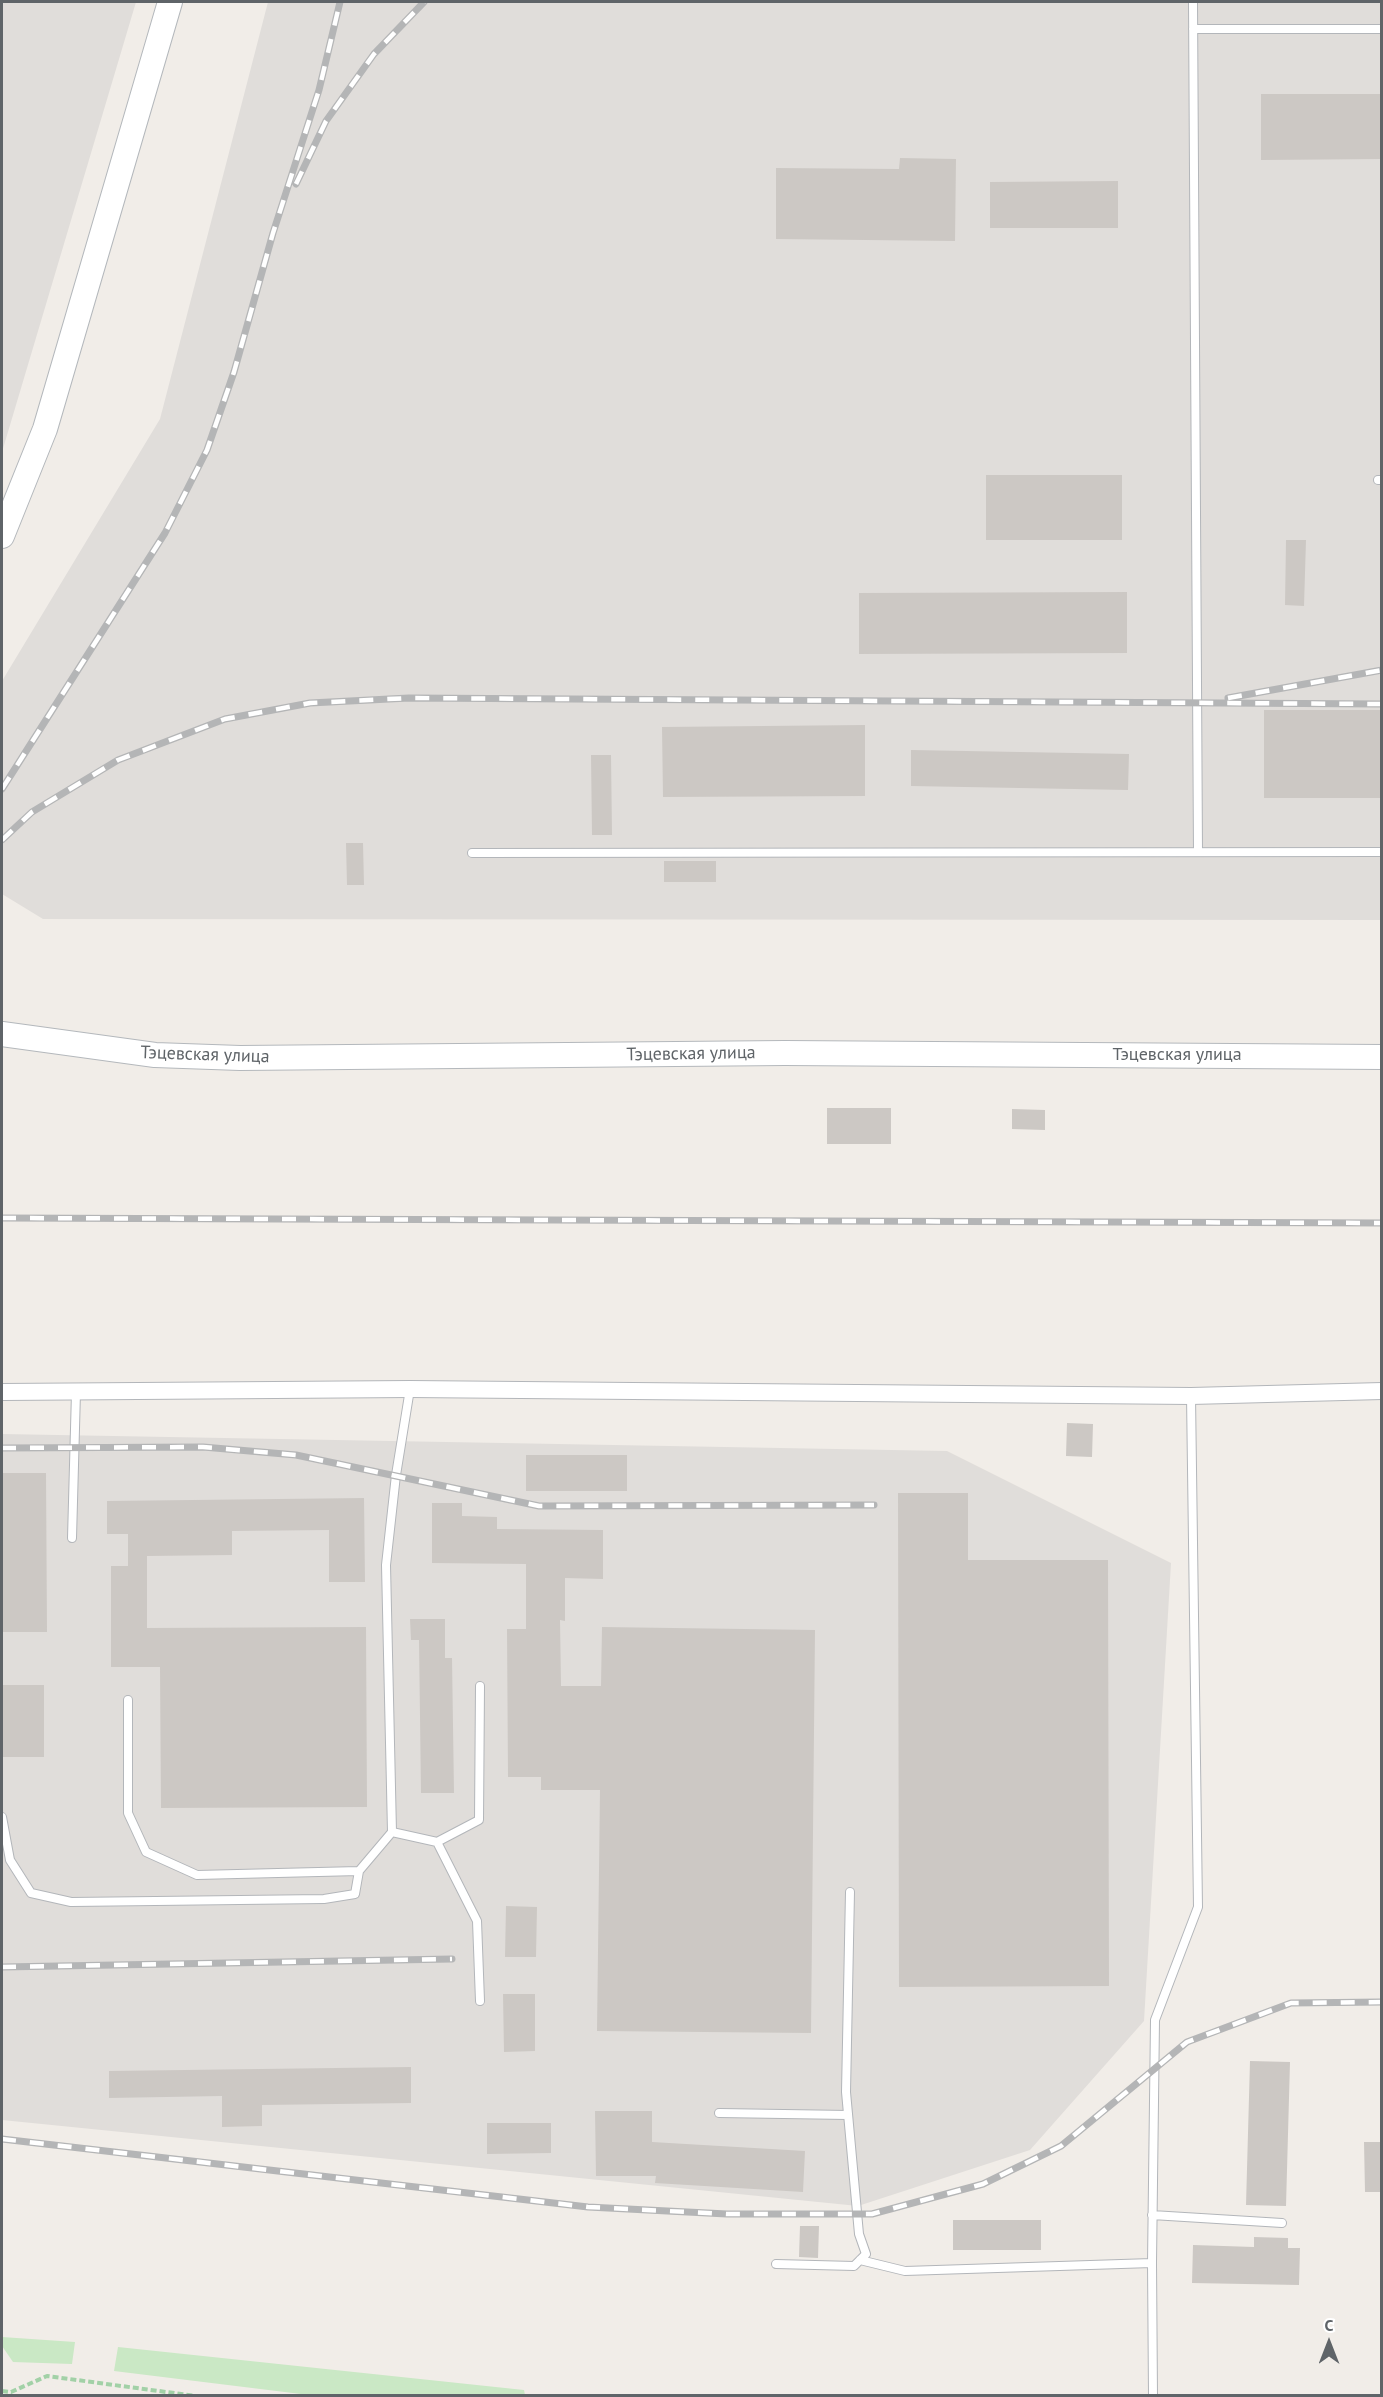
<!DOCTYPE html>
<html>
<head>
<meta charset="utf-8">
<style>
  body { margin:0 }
  #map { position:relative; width:1383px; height:2397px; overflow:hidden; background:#f1ede8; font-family:"PT Sans",sans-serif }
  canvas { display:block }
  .frame { position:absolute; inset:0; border:3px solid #5f6468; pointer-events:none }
  .north { position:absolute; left:1299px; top:2313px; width:60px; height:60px; -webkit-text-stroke:4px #fff; paint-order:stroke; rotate:0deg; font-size:16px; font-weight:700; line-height:24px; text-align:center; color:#5f6468 }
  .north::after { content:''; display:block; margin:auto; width:21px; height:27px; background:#5f6468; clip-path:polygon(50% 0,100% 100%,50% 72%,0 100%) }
</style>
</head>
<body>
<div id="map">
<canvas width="1383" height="2397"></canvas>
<div class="frame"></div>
<div class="north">С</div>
</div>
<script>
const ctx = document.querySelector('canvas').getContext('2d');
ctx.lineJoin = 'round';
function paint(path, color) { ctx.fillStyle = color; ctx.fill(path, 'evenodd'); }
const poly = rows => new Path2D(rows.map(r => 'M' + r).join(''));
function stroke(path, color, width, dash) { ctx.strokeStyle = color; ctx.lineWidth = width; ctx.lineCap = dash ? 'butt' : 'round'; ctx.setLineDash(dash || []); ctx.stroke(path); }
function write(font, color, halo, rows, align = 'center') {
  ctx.font = font + ' "PT Sans",sans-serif'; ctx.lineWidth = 4.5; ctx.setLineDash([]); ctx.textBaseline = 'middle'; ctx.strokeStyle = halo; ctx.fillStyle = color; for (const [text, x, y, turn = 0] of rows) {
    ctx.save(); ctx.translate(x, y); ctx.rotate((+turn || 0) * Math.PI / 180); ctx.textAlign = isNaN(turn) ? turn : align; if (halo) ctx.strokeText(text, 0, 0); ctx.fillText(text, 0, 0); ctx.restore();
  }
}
paint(poly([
  [2,2,136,2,2,452],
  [268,2,1381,2,1381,920,43,919,2,894,2,681,160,419],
  [2,1434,947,1451,1171,1563,1144,2021,1030,2150,858,2206,2,2120]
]), '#e0ddda');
paint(poly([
  [2,2337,75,2342,72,2364,13,2362,2,2346],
  [118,2347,524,2390,525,2395,309,2395,114,2371]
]), '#cae8c5');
paint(poly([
  [1261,94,1382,94,1382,159,1261,160],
  [900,158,956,159,955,241,776,239,776,168,899,169],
  [1118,181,1118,228,990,228,990,182],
  [986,475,1122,475,1122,540,986,540],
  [1286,540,1306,540,1304,606,1285,605],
  [1127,592,1127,653,859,654,859,593],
  [1264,710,1382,710,1382,798,1264,798],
  [865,725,865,796,663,797,662,727],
  [911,750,1129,754,1128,790,911,786],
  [591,755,611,755,612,835,592,835],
  [346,843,363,843,364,885,347,885],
  [664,861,716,861,716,882,664,882],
  [827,1108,891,1108,891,1144,827,1144],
  [1012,1109,1045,1110,1045,1130,1012,1129],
  [1067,1423,1093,1424,1092,1457,1066,1456],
  [526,1455,627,1455,627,1491,526,1491],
  [2,1473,46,1473,47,1632,2,1632],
  [898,1493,968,1493,968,1560,1108,1560,1109,1986,899,1987],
  [364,1498,365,1582,329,1582,329,1530,232,1531,232,1555,147,1556,147,1628,366,1627,367,1807,161,1808,160,1667,111,1667,111,1566,128,1566,128,1534,107,1534,107,1501],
  [432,1503,462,1503,462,1516,497,1517,497,1529,603,1530,603,1579,565,1578,565,1621,560,1620,561,1686,601,1686,602,1627,815,1630,811,2033,597,2031,600,1790,541,1790,541,1777,508,1777,507,1629,526,1629,526,1564,432,1563],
  [410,1619,445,1619,445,1658,452,1658,454,1793,421,1793,419,1640,411,1640],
  [2,1685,44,1685,44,1757,2,1757],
  [506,1906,537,1907,536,1957,505,1957],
  [503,1994,535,1994,535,2051,504,2052],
  [1250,2061,1290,2062,1286,2206,1246,2205],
  [411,2067,411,2103,262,2105,262,2126,222,2127,222,2096,109,2098,109,2071],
  [595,2111,652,2111,652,2142,805,2151,803,2192,655,2183,656,2176,596,2176],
  [487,2123,551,2123,551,2153,487,2154],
  [1364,2142,1382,2142,1382,2192,1365,2192],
  [953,2220,1041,2220,1041,2250,953,2250],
  [800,2226,819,2226,818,2258,799,2257],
  [1254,2237,1288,2238,1288,2248,1300,2248,1299,2285,1192,2283,1193,2245,1254,2247]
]), '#ccc8c4');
const lane = poly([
  [1193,2,1198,851],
  [1193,29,1382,29],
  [1378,480,1382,480],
  [472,853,1382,852],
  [410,1389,396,1475,386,1565,392,1832,437,1842,479,1820,480,1686],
  [72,1538,76,1392],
  [128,1700,128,1813,146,1852,197,1875,359,1871,392,1832],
  [2,1817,10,1860,31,1893,71,1902,324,1899,355,1894,359,1871],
  [437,1842,477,1921,480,2001],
  [719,2113,848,2115],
  [1152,2215,1282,2223],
  [860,2260,905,2271,1152,2263],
  [776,2264,854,2266,866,2254,859,2234,846,2092,850,1892],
  [1153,2396,1152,2263,1155,2020,1198,1907,1191,1396]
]);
const street = poly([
  [2,1392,410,1389,1191,1396,1382,1391]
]);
const secondary = poly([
  [2,536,45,429,170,2],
  [2,1034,155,1055,240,1058,785,1053,1382,1057]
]);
stroke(lane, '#b3b6ba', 10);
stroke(street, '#b3b6ba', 18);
stroke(secondary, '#b4b8bc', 26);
stroke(poly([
  [2,2391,11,2392,47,2376,196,2396]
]), '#a2d1a7', 4, [6, 3]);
stroke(lane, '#fff', 8);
stroke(street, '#fff', 16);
stroke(secondary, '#fff', 24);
const rail = poly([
  [296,184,326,121,374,54,424,2],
  [1228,698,1382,670],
  [2,789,165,533,207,450,234,372,273,233,319,90,340,2],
  [2,840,32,812,118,760,225,719,310,703,409,698,1382,704],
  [2,1218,1382,1223],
  [2,1448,203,1447,296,1455,539,1506,874,1505],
  [2,1967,452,1959],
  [2,2139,588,2207,727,2214,872,2214,983,2184,1061,2146,1187,2042,1291,2003,1382,2002]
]);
stroke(rail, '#b4b5b6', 7);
stroke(rail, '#fff', 4.5, [14]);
write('18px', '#5f6468', '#fff', [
  ["Тэцевская улица",691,1054,-1],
  ["Тэцевская улица",205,1055,2],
  ["Тэцевская улица",1177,1055]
]);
</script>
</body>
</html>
